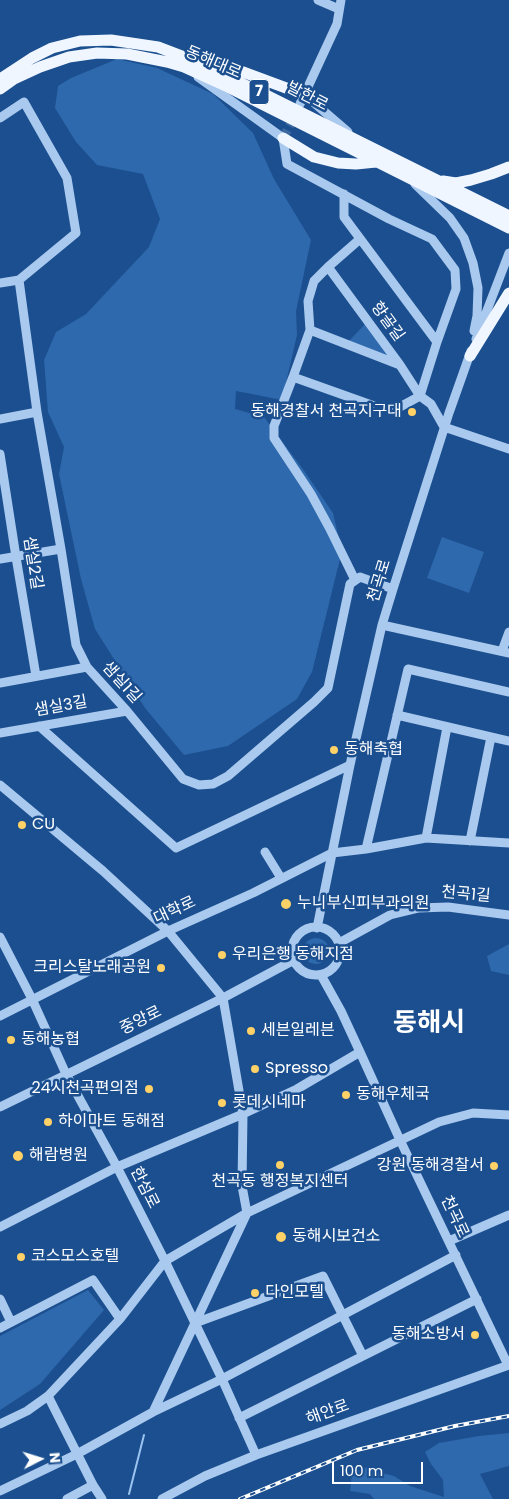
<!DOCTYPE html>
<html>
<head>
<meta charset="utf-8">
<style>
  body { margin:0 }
  #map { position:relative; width:509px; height:1499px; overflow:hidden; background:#1b4f8f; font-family:Poppins,sans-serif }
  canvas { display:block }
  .north { position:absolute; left:15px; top:1434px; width:50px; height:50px; -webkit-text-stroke:4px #1b4f8f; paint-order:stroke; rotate:85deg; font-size:14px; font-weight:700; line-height:20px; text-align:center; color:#fff }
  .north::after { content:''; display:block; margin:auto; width:18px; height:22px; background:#fff; clip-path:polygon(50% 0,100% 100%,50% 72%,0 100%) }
  .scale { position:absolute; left:332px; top:1462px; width:91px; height:22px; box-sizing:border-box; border:2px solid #fff; border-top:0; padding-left:6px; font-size:15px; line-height:18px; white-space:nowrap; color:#fff; -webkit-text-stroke:4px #1b4f8f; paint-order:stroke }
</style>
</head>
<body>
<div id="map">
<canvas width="509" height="1499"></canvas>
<div class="north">N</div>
<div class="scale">100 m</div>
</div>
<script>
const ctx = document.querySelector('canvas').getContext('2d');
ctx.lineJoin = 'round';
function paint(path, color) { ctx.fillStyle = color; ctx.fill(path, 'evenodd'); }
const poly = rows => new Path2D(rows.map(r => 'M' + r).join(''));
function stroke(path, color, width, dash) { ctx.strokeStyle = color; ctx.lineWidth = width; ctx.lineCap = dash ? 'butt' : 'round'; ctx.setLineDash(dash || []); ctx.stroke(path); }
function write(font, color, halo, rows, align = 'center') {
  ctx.font = font + ' Poppins,"Noto Sans KR",sans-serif'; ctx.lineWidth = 5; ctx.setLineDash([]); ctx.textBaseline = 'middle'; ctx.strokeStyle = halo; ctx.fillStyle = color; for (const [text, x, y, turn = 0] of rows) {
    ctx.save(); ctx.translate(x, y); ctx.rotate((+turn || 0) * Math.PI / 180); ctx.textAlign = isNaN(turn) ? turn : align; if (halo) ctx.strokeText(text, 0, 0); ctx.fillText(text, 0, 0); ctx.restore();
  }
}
paint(poly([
  [117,59,157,68,213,94,253,133,274,179,311,240,296,311,297,335,282,400,236,391,235,409,264,417,305,472,333,513,342,551,312,672,297,699,228,746,184,755,145,708,95,629,81,579,59,474,64,447,48,412,44,360,56,332,86,314,149,247,160,219,143,174,97,165,76,142,55,108,58,86,71,78],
  [365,324,390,358,349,341],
  [442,537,484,552,469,593,427,578],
  '303 951a13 13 0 1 1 26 0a13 13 0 1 1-26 0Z',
  [509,944,509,975,491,971,487,956],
  [88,1290,104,1310,40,1384,0,1410,0,1336],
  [509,1433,509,1466,480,1474,493,1499,374,1499,370,1494,350,1491,352,1473,368,1467,378,1472,394,1476,410,1486,444,1497,443,1480,431,1464,425,1452,439,1443,479,1436]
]), '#2e69ad');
stroke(poly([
  [129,1494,144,1435]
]), '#9cc4f0', 2);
stroke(poly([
  [283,138,296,114]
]), '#3d69a0', 9, [9, 4.5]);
stroke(poly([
  [318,0,339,9],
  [198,77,283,138,287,164,389,219,432,239,455,270,456,289,437,342,420,396],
  [305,95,348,132],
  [300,104,337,24,341,0],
  [0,118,24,102,67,178,76,233,19,280],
  [415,184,450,218,464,238,473,263,478,288,477,316,474,331],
  [344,194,344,217,437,342],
  [360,239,328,267,314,281,308,301,310,330,293,377,380,408,398,408,420,396,431,404,444,427,509,449],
  [328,267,400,365,420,396],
  [0,283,19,280,37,412,61,549,76,645,87,667,127,711,183,779,199,785,213,784,228,776,314,702,328,688,350,584,360,577,393,589],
  [310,330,400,365],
  [476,339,509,253],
  [293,377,274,426,274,438,311,494,330,529,355,580],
  [0,419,37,412],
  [0,454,16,557,36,676],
  [0,559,61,549],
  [382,625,509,653],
  [502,651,509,632],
  [0,683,87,667],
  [397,715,509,741],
  [39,726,176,848,350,765],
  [0,733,127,711],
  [0,785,103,871,168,931,223,998,243,1114,242,1186,247,1213,153,1412],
  [426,838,447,727],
  [470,841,491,737],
  [366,849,408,669,509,692],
  [265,852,281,878],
  '292 951a24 24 0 1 1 48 0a24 24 0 1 1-48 0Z',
  [317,928,350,765,382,625,393,589,449,413,471,351],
  [0,937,32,999,66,1074,117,1167,165,1261,222,1379,256,1455],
  [339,943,390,915,419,908,448,907,509,915],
  [321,975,341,1011,360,1052,400,1140,508,1365],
  [0,1016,168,931,253,893,332,853,366,849,426,838,509,843],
  [0,1107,223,998,294,960],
  [0,1227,117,1167,243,1114,297,1089,360,1052],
  [449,1241,509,1215],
  [0,1299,11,1322],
  [195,1323,323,1276,363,1356],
  [0,1328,93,1280,120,1319],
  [48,1396,93,1485,102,1499],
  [239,1418,477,1299],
  [0,1424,27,1411,48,1396,120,1319,165,1261,247,1213,439,1122,473,1113,509,1115],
  [0,1491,77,1454,153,1412,222,1379,456,1255],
  [67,1499,93,1485],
  [162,1499,205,1476,256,1455,509,1365]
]), '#a9c9ee', 9);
stroke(poly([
  [198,58,208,59,305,95],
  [0,79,32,58,52,48,80,41,111,40,158,47,192,60,262,93,509,216],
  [0,89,14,79,40,67,69,57,97,53,127,54,167,62,184,67,228,87,509,228],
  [283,138,314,157,338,163,356,164,376,162],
  [443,181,456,183,471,180,491,174,509,167],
  [470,356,509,293]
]), '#f0f6ff', 11);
const rail = poly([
  [240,1499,357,1450,455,1426,509,1416]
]);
stroke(rail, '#fff', 4);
stroke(rail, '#1b4f8f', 2, [5.5]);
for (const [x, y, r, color] of [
  [412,412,5,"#ffd166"],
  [334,750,5,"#ffd166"],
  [22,825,5,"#ffd166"],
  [286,904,6,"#ffd166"],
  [222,955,5,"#ffd166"],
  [161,968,5,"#ffd166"],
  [251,1031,5,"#ffd166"],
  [11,1040,5,"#ffd166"],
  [255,1069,5,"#ffd166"],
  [149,1089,5,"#ffd166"],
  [346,1095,5,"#ffd166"],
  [222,1103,5,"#ffd166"],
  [48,1122,5,"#ffd166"],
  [18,1156,6,"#ffd166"],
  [280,1165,5,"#ffd166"],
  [494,1166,5,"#ffd166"],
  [281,1237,6,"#ffd166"],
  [21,1257,5,"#ffd166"],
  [255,1293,5,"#ffd166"],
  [475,1335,5,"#ffd166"]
]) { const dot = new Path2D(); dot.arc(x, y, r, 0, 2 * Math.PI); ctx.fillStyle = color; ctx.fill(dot); stroke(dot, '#1b4f8f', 2); }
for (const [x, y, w] of [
  [259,92,20]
]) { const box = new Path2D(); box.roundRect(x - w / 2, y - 12.5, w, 25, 4); ctx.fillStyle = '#1b4f8f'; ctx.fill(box); stroke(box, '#fff', 1); }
write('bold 15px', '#fff', null, [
  ["7",259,92]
]);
write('16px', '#fff', '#1b4f8f', [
  ["동해대로",213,63,23],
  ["발한로",307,97,27],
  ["항골길",387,322,54],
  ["샘실2길",32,563,81],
  ["천곡로",380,581,-73],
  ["샘실1길",121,683,48],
  ["샘실3길",61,707,-10],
  ["천곡1길",466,895,5],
  ["대학로",175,911,-25],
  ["중앙로",141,1021,-26],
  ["한섬로",144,1188,63],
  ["천곡로",454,1217,65],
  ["해안로",328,1413,-20]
]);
write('16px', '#fff', '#1b4f8f', [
  ["동해경찰서 천곡지구대",402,412,"right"],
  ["동해축협",344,750],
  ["CU",32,825],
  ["누니부신피부과의원",297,904],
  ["우리은행 동해지점",232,955],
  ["크리스탈노래공원",151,968,"right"],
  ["세븐일레븐",261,1031],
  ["동해농협",21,1040],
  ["Spresso",265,1069],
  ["24시천곡편의점",139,1089,"right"],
  ["동해우체국",356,1095],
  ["롯데시네마",232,1103],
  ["하이마트 동해점",58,1122],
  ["해람병원",29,1156],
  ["강원 동해경찰서",484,1166,"right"],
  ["천곡동 행정복지센터",280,1182,"center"],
  ["동해시보건소",292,1237],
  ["코스모스호텔",31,1257],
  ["다인모텔",265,1293],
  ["동해소방서",465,1335,"right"]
], 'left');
write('bold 26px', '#fff', '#1b4f8f', [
  ["동해시",429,1024]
]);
</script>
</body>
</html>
